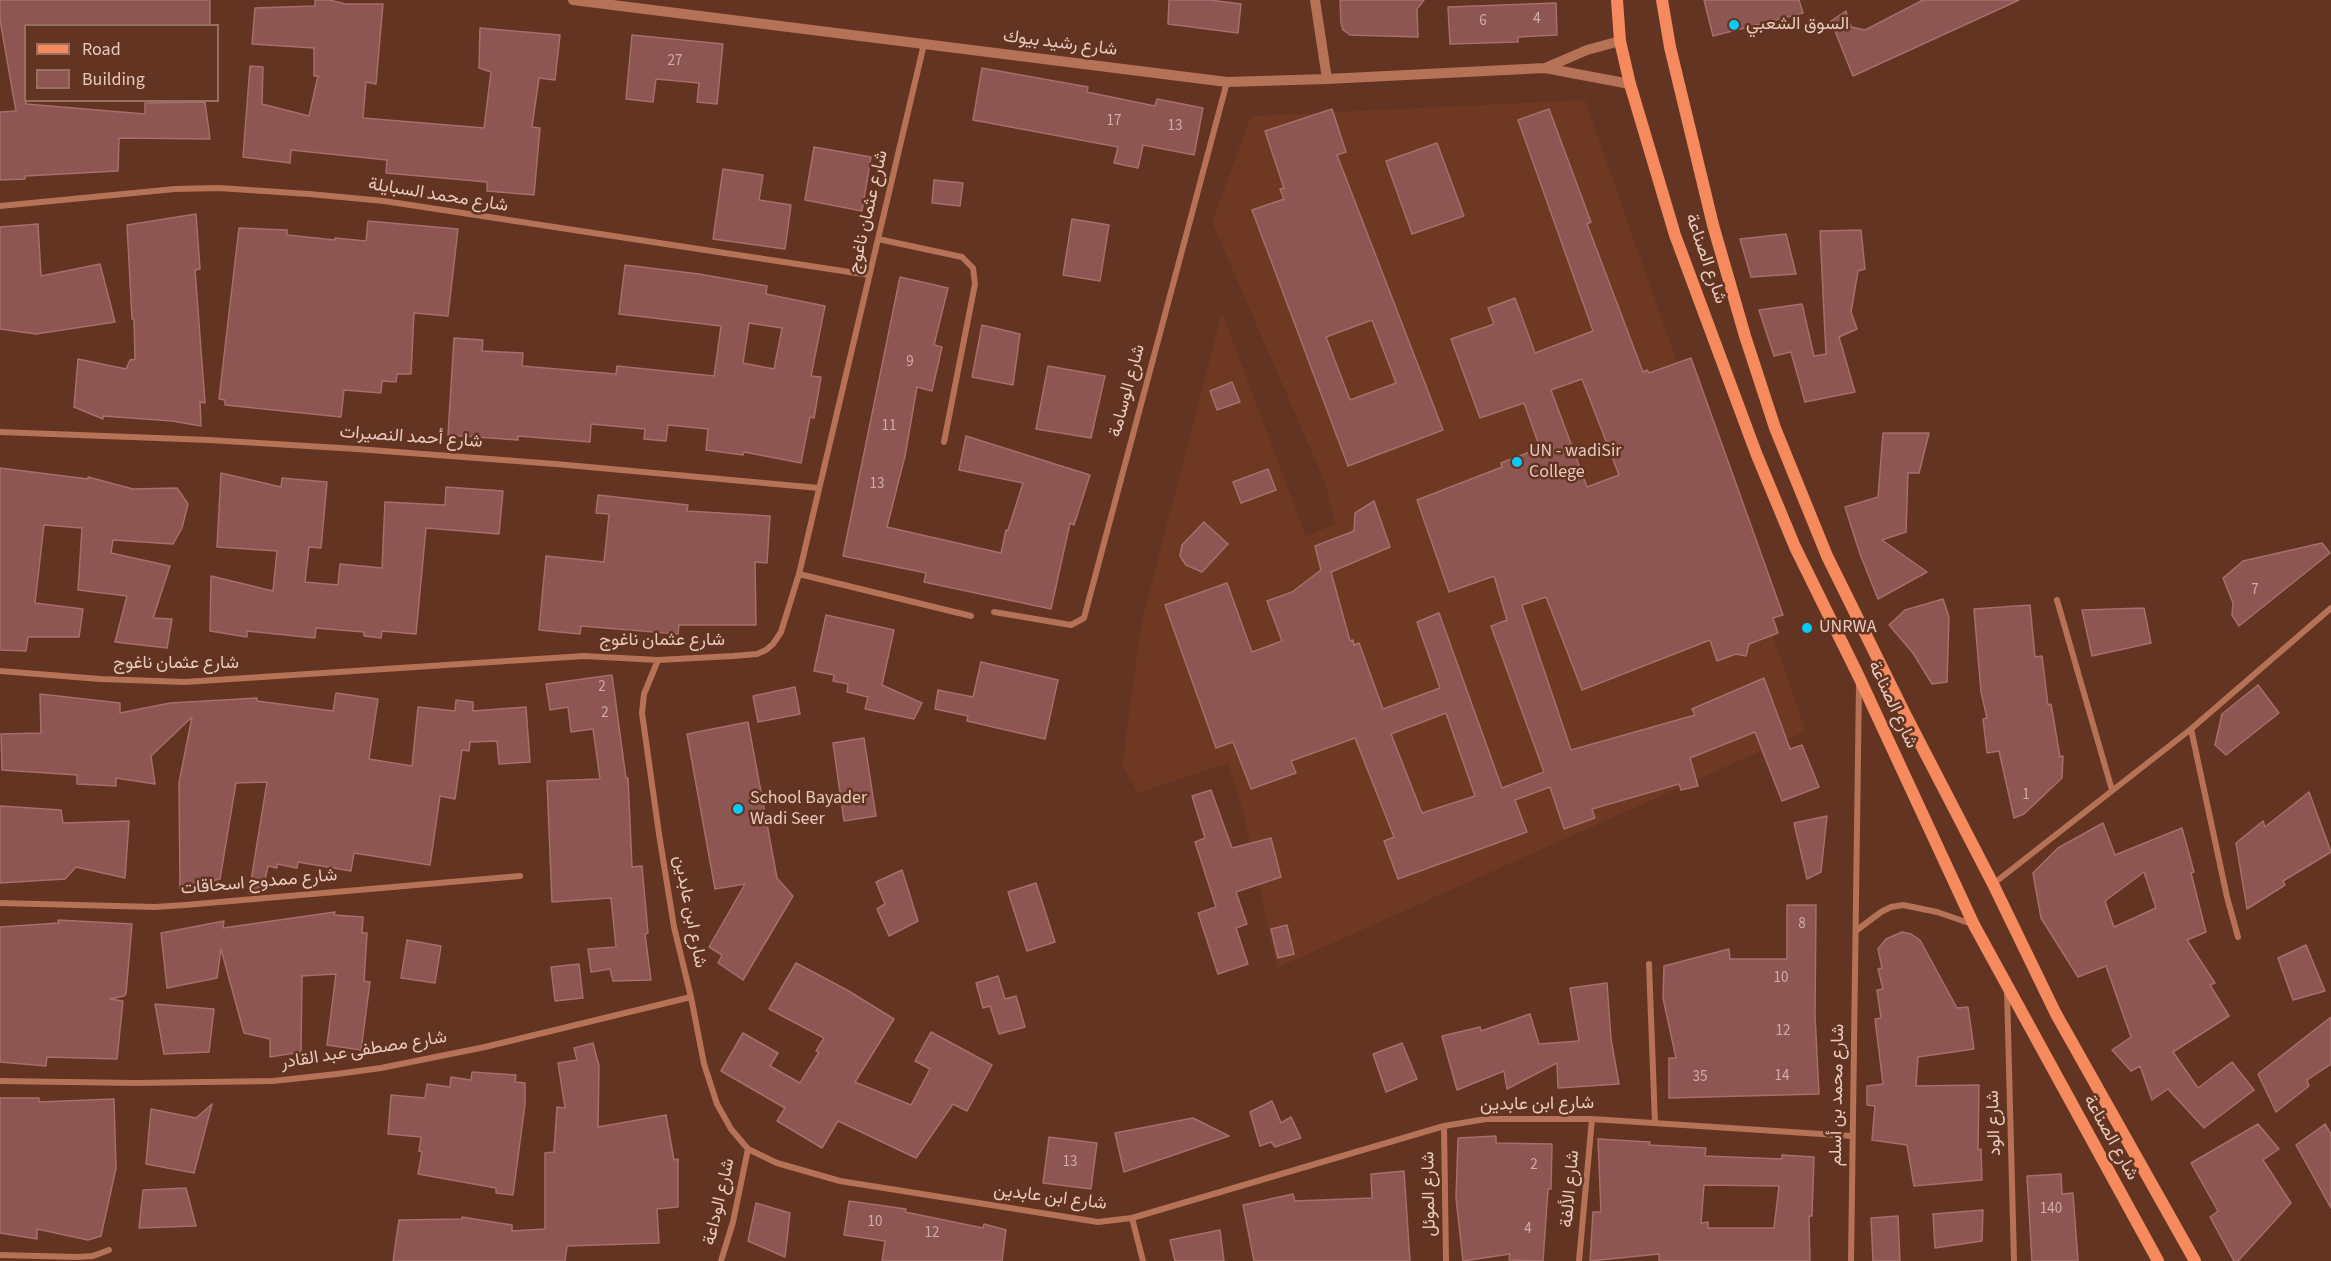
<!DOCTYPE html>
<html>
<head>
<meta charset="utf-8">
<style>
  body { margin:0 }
  #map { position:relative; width:2331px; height:1261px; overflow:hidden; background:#623421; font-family:"Source Sans 3",sans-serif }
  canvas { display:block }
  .legend { position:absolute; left:24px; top:24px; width:195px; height:78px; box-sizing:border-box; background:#623421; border:2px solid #987060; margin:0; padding:8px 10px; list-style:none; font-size:18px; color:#e8cabf }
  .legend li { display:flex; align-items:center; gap:12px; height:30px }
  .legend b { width:30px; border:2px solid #987060 }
</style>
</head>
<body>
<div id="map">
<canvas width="2331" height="1261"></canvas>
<ul class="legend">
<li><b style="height:8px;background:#f58a5e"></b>Road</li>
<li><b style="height:16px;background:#8d5653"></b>Building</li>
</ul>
</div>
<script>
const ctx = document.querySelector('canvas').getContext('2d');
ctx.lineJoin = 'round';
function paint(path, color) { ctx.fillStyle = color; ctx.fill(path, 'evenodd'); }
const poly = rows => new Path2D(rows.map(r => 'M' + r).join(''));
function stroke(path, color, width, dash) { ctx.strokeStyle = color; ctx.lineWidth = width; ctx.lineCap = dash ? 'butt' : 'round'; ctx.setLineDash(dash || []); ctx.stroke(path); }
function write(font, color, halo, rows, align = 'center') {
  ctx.font = font + ' "Source Sans 3",Vazirmatn,sans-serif'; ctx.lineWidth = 5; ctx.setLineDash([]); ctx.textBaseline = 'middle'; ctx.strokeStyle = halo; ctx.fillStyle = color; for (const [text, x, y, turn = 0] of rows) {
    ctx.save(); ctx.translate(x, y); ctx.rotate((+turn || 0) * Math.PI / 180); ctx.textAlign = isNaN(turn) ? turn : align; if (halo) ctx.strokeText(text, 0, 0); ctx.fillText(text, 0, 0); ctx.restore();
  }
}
paint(poly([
  [1585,100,1806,731,1277,968,1243,810,1228,763,1138,793,1122,766,1141,625,1222,312,1306,536,1335,524,1325,483,1212,222,1251,116]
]), '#6e3822');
const building = poly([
  [0,0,210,0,210,26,26,25,26,104,145,114,145,103,205,102,210,139,119,138,118,171,25,176,25,179,0,180,0,112,16,111,0,20,0,0],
  [315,0,329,0,346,4,383,4,376,84,366,82,363,118,484,128,491,72,479,68,480,28,560,35,555,80,539,78,532,127,540,128,534,195,487,191,487,182,386,173,387,160,291,150,290,163,243,157,250,66,263,67,262,104,309,116,318,76,314,76,314,48,252,44,255,8,315,6,315,0],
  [1169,0,1210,0,1241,4,1238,33,1168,24,1169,0],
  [1340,0,1424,0,1417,9,1418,37,1350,35,1343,30,1341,23,1340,0],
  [1704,0,1799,0,1803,13,1713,36,1704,0],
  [1923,0,2019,0,1853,76,1831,21,1846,11,1851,27,1865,30,1923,0],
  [1556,3,1557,35,1518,37,1518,42,1450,44,1448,7,1556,3],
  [632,35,723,44,717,104,697,102,699,83,656,79,653,102,626,99,632,35],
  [982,68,1088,87,1087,92,1155,106,1157,99,1203,108,1194,155,1143,145,1138,168,1114,163,1118,147,973,120,982,68],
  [1332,109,1346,152,1337,155,1443,430,1348,466,1252,210,1284,199,1280,189,1284,188,1265,131,1332,109],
  [1372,320,1396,383,1350,400,1326,337,1372,320],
  [1549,109,1591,222,1587,224,1643,372,1647,370,1649,373,1691,358,1783,615,1773,618,1778,633,1749,644,1746,656,1736,654,1717,661,1710,640,1582,690,1546,597,1522,605,1571,750,1695,715,1692,709,1764,678,1790,749,1802,745,1819,787,1782,801,1755,732,1690,758,1698,786,1681,790,1679,784,1592,809,1595,818,1564,829,1550,787,1515,800,1527,832,1398,879,1384,841,1394,837,1355,738,1291,761,1296,773,1251,789,1233,742,1216,748,1165,605,1227,583,1252,652,1282,641,1267,601,1292,592,1321,570,1315,546,1354,531,1355,513,1374,501,1390,547,1331,572,1350,641,1353,640,1354,645,1359,643,1383,709,1440,688,1417,622,1439,613,1502,788,1544,772,1491,626,1507,620,1494,576,1449,592,1417,500,1502,467,1501,463,1540,448,1524,403,1480,418,1451,339,1494,324,1488,308,1515,298,1535,353,1593,331,1518,120,1549,109],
  [1582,379,1619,475,1587,487,1551,390,1582,379],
  [1446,713,1475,796,1422,813,1391,734,1446,713],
  [1437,143,1464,216,1412,234,1386,161,1437,143],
  [814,147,871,157,862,211,805,200,814,147],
  [723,169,763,175,759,200,791,205,785,249,713,239,723,169],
  [934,180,963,183,960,206,932,203,934,180],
  [196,214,200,269,195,270,205,403,200,402,201,426,172,421,103,416,103,419,74,407,78,359,126,369,130,360,135,359,134,319,132,319,127,225,196,214],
  [1072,219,1109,225,1100,281,1063,275,1072,219],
  [368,221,458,229,448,316,414,313,411,374,397,374,396,382,382,381,381,393,344,390,341,417,225,405,225,400,219,399,239,228,287,230,287,235,335,240,335,238,366,241,368,221],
  [38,224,41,276,100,264,115,322,36,334,0,329,0,227,38,224],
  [1861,230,1865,269,1858,271,1851,312,1857,329,1839,337,1855,392,1805,402,1791,352,1774,356,1759,310,1802,304,1814,356,1826,354,1820,231,1861,230],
  [1786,234,1796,274,1751,277,1740,239,1786,234],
  [625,265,699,274,767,286,766,294,825,306,811,376,821,377,814,418,810,417,801,463,744,452,743,455,706,450,708,429,668,425,666,441,644,439,645,429,591,424,590,442,518,436,518,440,448,435,454,338,483,340,482,351,523,353,522,366,616,374,617,366,714,376,721,326,619,314,625,265],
  [749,323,782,328,774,369,743,363,749,323],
  [900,277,948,288,934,345,942,347,932,391,917,387,905,456,887,527,1001,553,1006,530,1008,530,1023,483,959,470,966,436,1090,475,1074,525,1070,523,1051,609,924,582,926,573,843,556,900,277],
  [982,325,1020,334,1013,385,972,377,982,325],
  [1048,366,1105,376,1091,438,1036,429,1048,366],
  [1232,382,1240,402,1217,410,1210,391,1232,382],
  [1883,433,1929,433,1919,473,1908,473,1906,532,1882,540,1927,572,1878,599,1860,554,1845,507,1878,497,1883,433],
  [0,468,88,479,88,477,133,489,177,488,188,504,182,528,173,544,113,540,111,553,170,566,153,618,172,619,167,648,115,642,127,596,78,590,82,528,44,525,35,603,83,609,79,637,28,637,26,651,0,650,0,468],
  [1268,469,1276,490,1241,503,1233,482,1268,469],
  [221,473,281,487,282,478,327,482,321,548,309,547,305,582,338,585,340,564,382,568,385,502,445,505,446,487,503,491,499,534,426,528,416,634,382,631,381,638,364,636,364,632,316,628,315,638,247,631,247,637,210,631,211,576,273,591,277,551,217,547,221,473],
  [598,495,688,505,687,511,770,516,767,563,755,562,756,625,679,625,678,634,581,626,580,634,539,630,546,556,604,562,609,514,596,513,598,495],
  [1204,522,1228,544,1202,572,1186,565,1180,556,1182,545,1204,522],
  [2322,543,2330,553,2239,626,2232,615,2233,603,2223,578,2243,561,2322,543],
  [1943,599,1949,617,1947,682,1932,684,1913,653,1889,625,1905,610,1943,599],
  [2030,605,2035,657,2042,656,2048,705,2051,704,2060,757,2063,756,2062,778,2024,814,2014,818,1999,751,1987,753,1983,719,1987,718,1981,692,1974,609,2030,605],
  [2144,608,2151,643,2092,656,2082,610,2144,608],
  [826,615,894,630,882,685,922,703,914,719,865,709,868,697,847,692,848,684,833,681,834,675,814,671,826,615],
  [981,662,1058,680,1045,739,967,721,968,716,935,709,938,690,973,697,981,662],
  [612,675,626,778,628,778,632,867,642,866,648,933,645,934,651,980,613,981,610,969,591,972,588,949,616,947,611,898,552,902,547,781,600,779,593,729,571,732,568,707,550,710,546,684,612,675],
  [2258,685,2279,713,2226,755,2215,745,2222,714,2258,685],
  [795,687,800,714,758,722,753,696,795,687],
  [336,693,378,699,369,759,412,766,418,707,455,711,456,700,473,702,473,711,526,707,530,762,499,764,497,741,470,742,469,751,462,750,455,799,440,796,430,865,354,853,351,871,298,862,297,868,277,864,277,868,268,866,262,893,253,894,249,893,267,782,236,783,220,879,180,889,179,783,192,717,151,756,155,784,116,778,116,786,77,784,77,775,2,770,1,734,41,733,40,694,120,703,120,713,170,703,257,698,257,701,333,711,336,693],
  [748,722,777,878,793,896,743,980,718,963,722,955,709,947,745,884,715,889,687,734,748,722],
  [864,738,876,816,844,821,833,743,864,738],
  [1211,790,1232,848,1271,838,1281,877,1236,892,1247,924,1236,928,1248,964,1218,974,1198,913,1216,907,1195,842,1205,838,1192,796,1211,790],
  [2309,792,2331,852,2283,881,2285,885,2247,909,2236,843,2263,821,2265,827,2309,792],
  [0,806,61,810,63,823,129,821,125,878,76,867,65,879,0,883,0,806],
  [1827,816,1821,872,1807,879,1794,823,1827,816],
  [2103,823,2115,855,2182,828,2194,872,2191,873,2206,932,2187,940,2215,983,2210,985,2229,1016,2173,1052,2198,1088,2232,1062,2254,1090,2204,1128,2168,1089,2152,1100,2140,1066,2131,1071,2112,1050,2131,1037,2106,966,2078,977,2041,918,2033,873,2058,848,2103,823],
  [2144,872,2156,908,2114,927,2105,901,2144,872],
  [902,870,918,921,889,936,877,909,885,904,876,882,902,870],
  [1036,883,1055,942,1027,951,1008,892,1036,883],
  [1787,905,1816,905,1815,1015,1819,1094,1669,1098,1669,1058,1676,1058,1663,998,1664,966,1729,949,1730,959,1787,959,1787,905],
  [335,912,334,915,363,917,362,933,367,933,364,981,370,982,361,1050,327,1045,336,974,302,976,301,1052,270,1057,270,1039,244,1033,221,949,217,978,167,988,161,933,224,921,223,928,335,912],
  [58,920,132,924,126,994,124,996,110,999,123,1001,117,1059,47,1057,46,1066,0,1062,0,927,59,923,58,920],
  [1287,925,1294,954,1278,958,1271,929,1287,925],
  [1902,932,1911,934,1920,940,1957,1008,1968,1007,1974,1049,1918,1057,1916,1086,1979,1085,1978,1150,1981,1149,1982,1180,1914,1186,1907,1145,1872,1140,1875,1106,1867,1105,1867,1086,1883,1084,1875,1019,1881,1018,1877,990,1883,989,1878,969,1882,968,1878,949,1886,939,1902,932],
  [407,940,441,946,435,983,401,978,407,940],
  [2306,945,2325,991,2293,1000,2278,958,2306,945],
  [796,963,847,990,894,1019,855,1082,911,1105,930,1069,915,1061,931,1032,992,1065,967,1111,953,1104,916,1158,838,1121,822,1148,777,1121,785,1108,721,1071,743,1033,778,1053,770,1066,800,1083,819,1052,816,1051,824,1038,769,1009,796,963],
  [579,964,583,998,555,1001,551,967,579,964],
  [998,976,1005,999,1016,996,1025,1027,999,1034,990,1006,983,1008,976,983,998,976],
  [1607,983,1611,1039,1619,1084,1558,1088,1557,1063,1507,1089,1504,1071,1457,1090,1442,1036,1480,1027,1481,1031,1530,1014,1539,1044,1579,1041,1570,988,1607,983],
  [155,1004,214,1009,209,1052,164,1054,155,1004],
  [2331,1017,2331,1064,2307,1080,2309,1086,2276,1112,2258,1074,2331,1017],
  [593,1043,599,1066,598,1127,666,1115,674,1160,678,1159,678,1207,657,1209,659,1243,567,1246,565,1261,393,1261,399,1220,462,1219,462,1217,512,1225,512,1231,545,1229,545,1153,554,1152,557,1107,565,1108,558,1063,577,1060,574,1048,593,1043],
  [1402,1043,1417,1079,1386,1092,1373,1054,1402,1043],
  [472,1072,516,1075,515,1082,525,1083,525,1104,513,1195,496,1193,496,1188,418,1174,422,1152,419,1151,421,1137,388,1134,391,1095,425,1098,427,1084,450,1087,451,1077,471,1080,472,1072],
  [0,1098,39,1098,39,1102,114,1099,116,1168,101,1236,88,1240,37,1229,37,1239,0,1233,0,1098],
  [1272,1101,1281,1123,1291,1117,1301,1138,1275,1147,1271,1142,1260,1146,1250,1112,1272,1101],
  [212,1104,194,1173,146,1164,151,1109,196,1118,212,1104],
  [1193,1118,1229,1136,1124,1172,1115,1133,1193,1118],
  [2258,1124,2279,1149,2263,1160,2291,1203,2238,1261,2234,1261,2210,1217,2218,1211,2191,1163,2258,1124],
  [2325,1124,2331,1134,2331,1208,2296,1145,2325,1124],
  [1496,1136,1496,1143,1552,1144,1551,1189,1548,1189,1543,1261,1509,1260,1510,1254,1463,1261,1456,1198,1458,1138,1496,1136],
  [1049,1137,1097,1143,1091,1189,1043,1183,1049,1137],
  [1598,1139,1650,1142,1649,1145,1706,1148,1705,1156,1782,1159,1782,1155,1814,1157,1812,1216,1809,1216,1810,1261,1659,1261,1659,1254,1590,1261,1593,1212,1601,1212,1598,1139],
  [1704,1185,1779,1186,1774,1228,1708,1228,1708,1222,1701,1223,1704,1185],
  [1404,1171,1410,1261,1254,1261,1243,1205,1293,1194,1295,1201,1372,1198,1371,1174,1404,1171],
  [2061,1174,2062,1194,2073,1193,2078,1261,2032,1261,2027,1176,2061,1174],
  [186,1188,196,1226,139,1228,143,1190,186,1188],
  [849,1201,906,1209,905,1212,983,1228,984,1224,1006,1230,1002,1261,882,1261,885,1241,844,1235,849,1201],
  [756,1203,790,1213,785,1257,748,1241,756,1203],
  [1983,1210,1982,1241,1935,1248,1933,1214,1983,1210],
  [1898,1216,1900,1261,1873,1261,1871,1218,1898,1216],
  [1220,1230,1224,1261,1175,1261,1170,1240,1220,1230]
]);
paint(building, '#8d5653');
stroke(building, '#a76e6b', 1.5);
stroke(poly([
  [0,206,175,189,219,188,309,194,384,201,869,275],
  [878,239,962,257,973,268,975,284,944,442],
  [0,432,209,440,357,449,556,464,819,488],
  [799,574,971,616],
  [2057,600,2112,790],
  [994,612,1071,625,1084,618,1227,82],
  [658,660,644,694,642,713,659,834,674,927,691,997,704,1064,717,1104,731,1129,748,1149,777,1163,840,1181,1098,1222,1132,1218,1444,1126,1486,1119,1592,1119,1852,1136],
  [0,671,100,679,185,682,584,656,658,660,733,656,757,654,766,650,773,644,781,632,799,574,924,44],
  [2191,729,2227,897,2238,937],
  [1993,884,2191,729,2331,608],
  [0,903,155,907,185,905,520,876],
  [1857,930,1881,912,1891,907,1903,905,1937,912,1972,924],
  [1649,964,1655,1123],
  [2007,990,2014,1261],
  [0,1081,135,1083,273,1081,337,1074,381,1068,485,1047,691,997],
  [1444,1126,1446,1261],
  [1132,1218,1143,1261],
  [0,1255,78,1257,93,1256,109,1250],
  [721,1261,733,1222,748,1149],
  [1579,1261,1592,1119],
  [1851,1261,1859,684]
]), '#b67257', 6);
stroke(poly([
  [573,0,1227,82,1327,79,1545,68,1630,84],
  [1315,0,1327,79],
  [1545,68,1587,50,1620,41]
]), '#b67257', 10);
stroke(poly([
  [1617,0,1620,41,1630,84,1675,235,1756,453,1795,547,1859,677,1974,925,2158,1261],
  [1662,0,1670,47,1713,225,1745,336,1775,428,1827,556,1905,714,1993,884,2056,1014,2195,1261]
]), '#f58a5e', 12);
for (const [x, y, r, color] of [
  [1734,25,6,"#08cbf9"],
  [1517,462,6,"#08cbf9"],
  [1807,628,6,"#08cbf9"],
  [738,809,6,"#08cbf9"]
]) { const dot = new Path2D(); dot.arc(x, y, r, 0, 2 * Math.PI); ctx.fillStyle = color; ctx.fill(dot); stroke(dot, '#623421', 2); }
write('15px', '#d1ada4', null, [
  ["4",1537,20],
  ["6",1483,22],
  ["27",675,62],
  ["17",1114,122],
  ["13",1175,127],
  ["9",910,363],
  ["11",889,427],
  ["13",877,485],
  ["7",2255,591],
  ["2",602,688],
  ["2",605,714],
  ["1",2026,796],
  ["8",1802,925],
  ["10",1781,979],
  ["12",1783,1032],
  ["14",1782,1077],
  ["35",1700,1078],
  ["13",1070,1163],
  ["2",1534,1166],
  ["140",2051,1210],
  ["10",875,1223],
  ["4",1528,1230],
  ["12",932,1234]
]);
write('18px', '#e8cabf', '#623421', [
  ["السوق الشعبي",1746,25],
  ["UN - wadiSir",1529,452],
  ["College",1529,473],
  ["UNRWA",1819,628],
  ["School Bayader",750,799],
  ["Wadi Seer",750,820]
], 'left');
write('18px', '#e8cabf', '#623421', [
  ["شارع رشيد بيوك",1060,44,7],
  ["شارع محمد السبايلة",438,196,9],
  ["شارع عثمان ناغوج",869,212,-77],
  ["شارع الصناعة",1705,259,71],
  ["شارع الوسامة",1128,391,-75],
  ["شارع أحمد النصيرات",411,438,4],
  ["شارع عثمان ناغوج",662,641],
  ["شارع عثمان ناغوج",176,664],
  ["شارع الصناعة",1892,705,65],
  ["شارع ممدوح اسحاقات",259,883,-5],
  ["شارع ابن عابدين",689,912,79],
  ["شارع مصطفى عبد القادر",364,1051,-9],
  ["شارع محمد بن أسلم",1838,1095,-89],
  ["شارع ابن عابدين",1537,1105,-1],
  ["شارع الود",1995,1123,-92],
  ["شارع الصناعة",2110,1138,61],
  ["شارع الألفة",1571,1189,-85],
  ["شارع الموئل",1430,1194,-91],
  ["شارع ابن عابدين",1050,1198,7],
  ["شارع الوداعة",720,1202,-77]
]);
</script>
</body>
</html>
